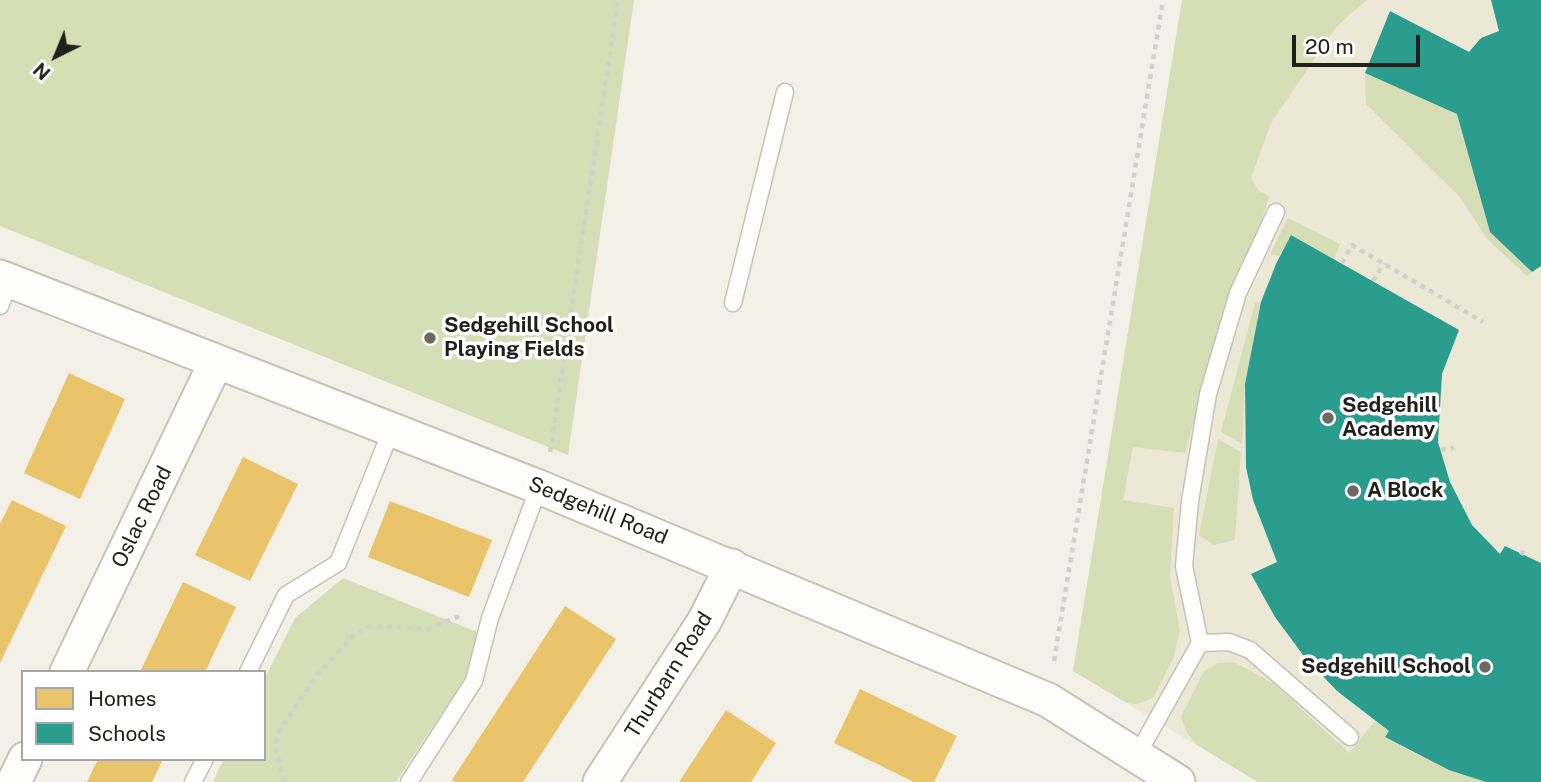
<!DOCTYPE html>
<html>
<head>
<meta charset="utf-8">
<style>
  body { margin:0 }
  #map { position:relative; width:1541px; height:782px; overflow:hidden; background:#f2f0e7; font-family:"Public Sans",sans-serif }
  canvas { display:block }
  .legend { position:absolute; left:21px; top:670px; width:245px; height:91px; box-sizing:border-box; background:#fff; border:2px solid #a7a6a3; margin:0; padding:9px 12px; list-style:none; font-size:21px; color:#22201a }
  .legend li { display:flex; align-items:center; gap:14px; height:35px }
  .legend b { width:35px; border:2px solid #a7a6a3 }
  .north { position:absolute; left:21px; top:21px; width:70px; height:70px; -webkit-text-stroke:5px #fff; paint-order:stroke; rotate:223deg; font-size:19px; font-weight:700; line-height:28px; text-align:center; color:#22201a }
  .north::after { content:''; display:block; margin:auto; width:24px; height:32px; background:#22201a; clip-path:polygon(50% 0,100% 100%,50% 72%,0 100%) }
  .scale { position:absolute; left:1292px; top:35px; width:128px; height:32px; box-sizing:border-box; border:4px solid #22201a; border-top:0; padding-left:9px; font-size:21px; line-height:24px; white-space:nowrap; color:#22201a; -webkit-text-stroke:5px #fff; paint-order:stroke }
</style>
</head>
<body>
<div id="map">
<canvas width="1541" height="782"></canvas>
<ul class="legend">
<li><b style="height:19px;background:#e9c46a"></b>Homes</li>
<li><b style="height:19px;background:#2a9d8f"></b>Schools</li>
</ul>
<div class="north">N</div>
<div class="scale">20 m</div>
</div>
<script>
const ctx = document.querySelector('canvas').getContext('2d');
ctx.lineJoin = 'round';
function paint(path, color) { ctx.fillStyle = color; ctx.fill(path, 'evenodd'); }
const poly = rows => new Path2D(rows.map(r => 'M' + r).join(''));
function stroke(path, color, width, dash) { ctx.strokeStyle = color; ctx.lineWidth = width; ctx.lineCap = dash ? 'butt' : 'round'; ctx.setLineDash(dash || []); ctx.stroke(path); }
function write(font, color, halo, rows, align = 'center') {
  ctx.font = font + ' "Public Sans",sans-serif'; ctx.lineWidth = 7; ctx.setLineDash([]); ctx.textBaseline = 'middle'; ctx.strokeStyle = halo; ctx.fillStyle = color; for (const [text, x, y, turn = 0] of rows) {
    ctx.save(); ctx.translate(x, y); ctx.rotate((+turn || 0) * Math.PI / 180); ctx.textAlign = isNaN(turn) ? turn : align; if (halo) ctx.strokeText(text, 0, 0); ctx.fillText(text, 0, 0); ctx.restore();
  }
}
paint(poly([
  [1182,0,1541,0,1541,782,1258,782,1073,671]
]), '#ece8d6');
paint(poly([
  [0,0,634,0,568,455,0,226],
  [1182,0,1367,0,1337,26,1271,123,1251,178,1259,191,1269,196,1260,227,1230,297,1185,453,1133,447,1123,500,1174,508,1170,576,1180,631,1173,659,1153,698,1137,704,1127,703,1073,671],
  [1365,73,1457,114,1490,232,1532,272,1527,276,1487,239,1460,197,1366,104],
  [1288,218,1340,244,1334,259,1292,235,1279,256,1270,254],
  [1261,302,1245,384,1242,444,1221,432,1255,303],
  [1218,439,1241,452,1235,540,1214,545,1199,535],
  [343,578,477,632,469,672,396,782,213,782,224,759,264,759,264,680,295,618],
  [1234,662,1273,683,1349,753,1375,721,1389,731,1385,737,1412,752,1486,782,1258,782,1197,745,1187,733,1181,717,1204,671,1218,663]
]), '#d6deb5');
paint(poly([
  [69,373,125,399,80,499,24,473],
  [243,457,298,484,250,581,195,555],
  [12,500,66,526,0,663,0,524],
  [390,501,492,540,469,597,368,557],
  [183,582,236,607,205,672,140,672],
  [565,606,616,639,523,782,455,782,452,780],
  [860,689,957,736,934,782,914,782,834,743],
  [726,710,776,743,751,782,679,782],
  [98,759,163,759,152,782,87,782]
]), '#e9c46a');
paint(poly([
  [1491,0,1541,0,1541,266,1532,272,1490,232,1457,114,1365,73,1390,11,1469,52,1481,38,1499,31],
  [1291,235,1459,330,1442,374,1438,442,1450,482,1472,525,1500,554,1505,546,1541,563,1541,782,1486,782,1449,770,1385,737,1389,731,1337,691,1303,655,1275,617,1251,574,1277,562,1253,500,1246,467,1245,384,1261,302,1276,264]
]), '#2a9d8f');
const service = poly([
  [1276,212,1238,293,1208,394,1190,501,1184,566,1200,643,1229,642,1250,650,1350,737],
  [733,303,785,92],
  [0,306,10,281],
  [248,672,286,595,338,563,391,431],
  [1136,757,1200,643],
  [193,782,205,759],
  [409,782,474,681,490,618,539,487]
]);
const minor = poly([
  [0,277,539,487,1048,700,1178,782],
  [67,672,216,362],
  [14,782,25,759],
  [600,782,705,620,732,566]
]);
stroke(service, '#c4c2ba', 19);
stroke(minor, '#c4c2ba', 37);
stroke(poly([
  [1342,263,1352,245,1483,322],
  [1373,281,1384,263],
  [1441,450,1454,448],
  [550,452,618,0],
  [1521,555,1524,549],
  [1054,661,1163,0],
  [284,782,276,749,277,734,316,676,356,633,372,626,428,629,460,616]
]), '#d1d1ce', 4.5, [5, 5]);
stroke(service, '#fdfdfb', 16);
stroke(minor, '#fdfdfb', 33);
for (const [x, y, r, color] of [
  [430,338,7,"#6b6962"],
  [1328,418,7,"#6b6962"],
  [1353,491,7,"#6b6962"],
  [1485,667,7,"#6b6962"]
]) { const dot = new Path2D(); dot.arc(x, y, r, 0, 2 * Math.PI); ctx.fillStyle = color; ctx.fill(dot); stroke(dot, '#fff', 2.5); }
write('bold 21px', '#22201a', '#fff', [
  ["Sedgehill School",444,326],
  ["Playing Fields",444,350],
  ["Sedgehill",1342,406],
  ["Academy",1342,430],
  ["A Block",1367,491],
  ["Sedgehill School",1471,667,"right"]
], 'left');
write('21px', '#22201a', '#fff', [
  ["Sedgehill Road",598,511,22],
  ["Oslac Road",142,517,-64],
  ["Thurbarn Road",669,675,-58]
]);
</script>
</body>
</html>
